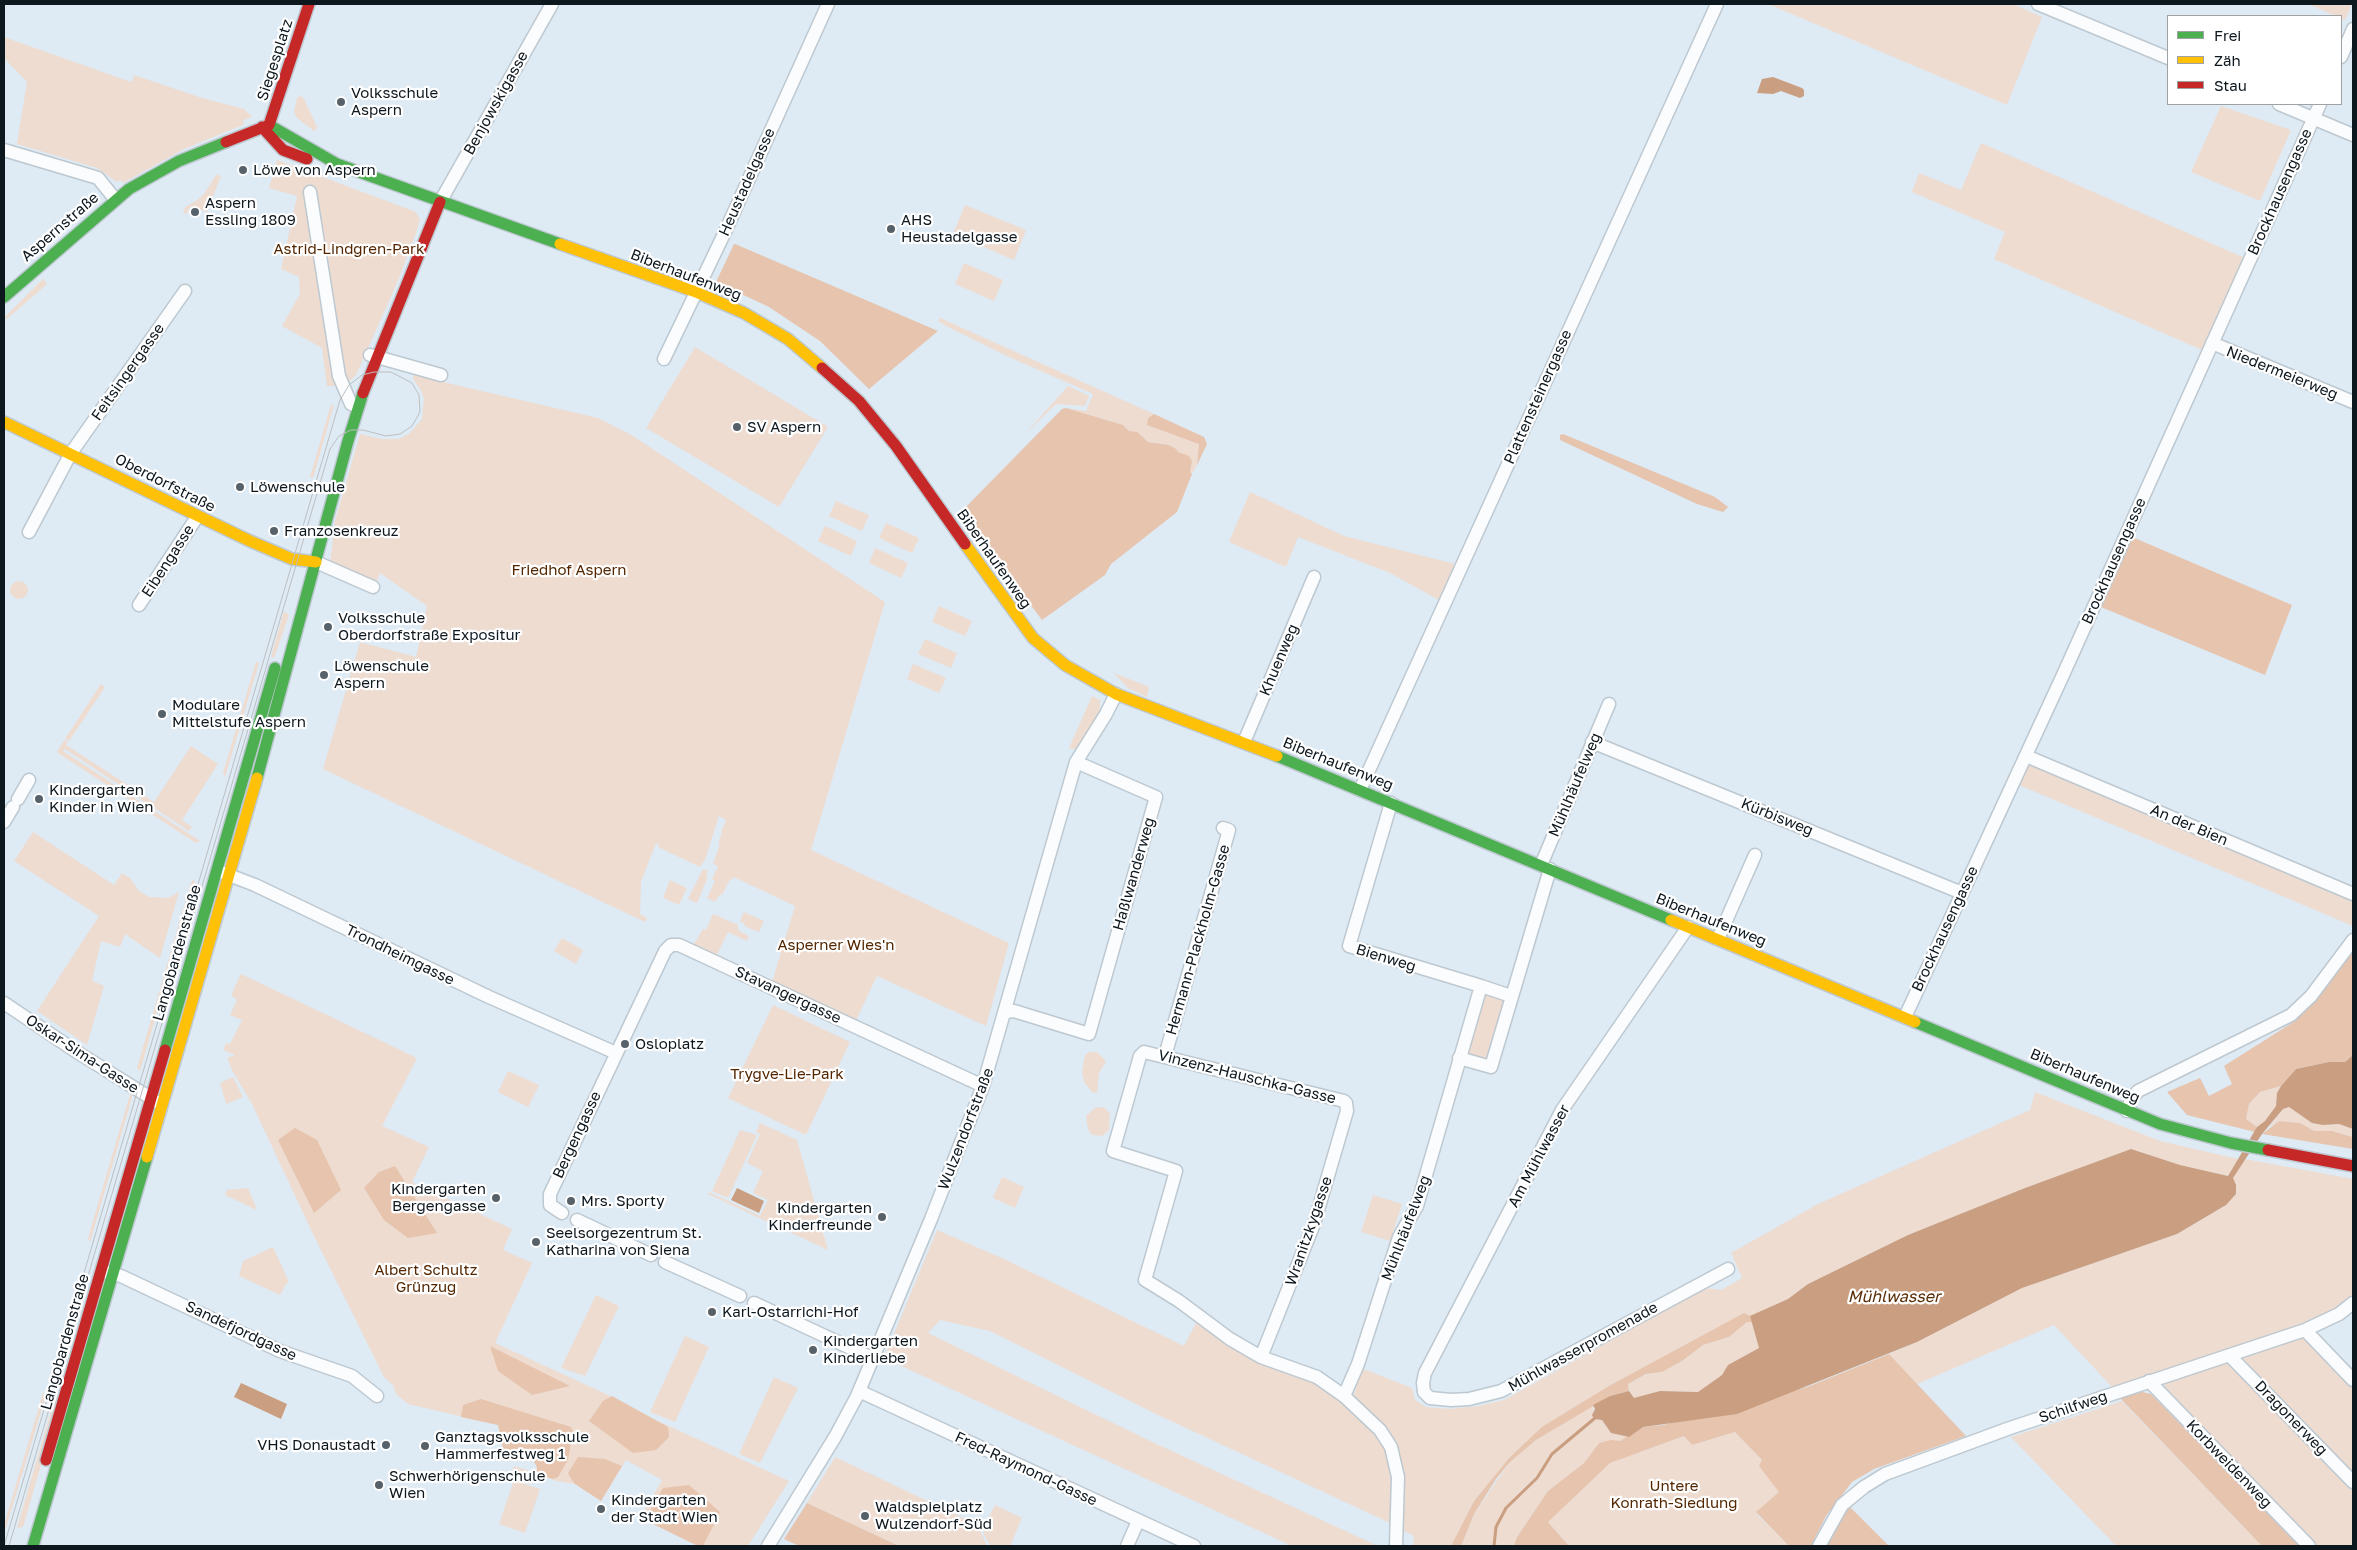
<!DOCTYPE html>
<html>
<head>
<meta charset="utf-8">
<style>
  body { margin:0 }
  #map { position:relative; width:2357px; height:1550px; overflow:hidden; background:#deeaf4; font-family:"Golos Text",sans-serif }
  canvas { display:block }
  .frame { position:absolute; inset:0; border:5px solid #0d171e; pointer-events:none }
  .legend { position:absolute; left:2167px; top:15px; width:175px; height:90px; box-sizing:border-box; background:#fff; border:1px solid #9ea2a5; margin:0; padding:6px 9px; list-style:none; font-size:15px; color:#0d171e }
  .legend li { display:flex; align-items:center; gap:10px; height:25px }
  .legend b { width:25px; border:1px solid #9ea2a5 }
</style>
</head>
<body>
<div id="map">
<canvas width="2357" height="1550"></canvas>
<div class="frame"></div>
<ul class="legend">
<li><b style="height:6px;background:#4caf50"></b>Frei</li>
<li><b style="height:6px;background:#ffc107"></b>Zäh</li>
<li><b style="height:6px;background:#c62828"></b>Stau</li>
</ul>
</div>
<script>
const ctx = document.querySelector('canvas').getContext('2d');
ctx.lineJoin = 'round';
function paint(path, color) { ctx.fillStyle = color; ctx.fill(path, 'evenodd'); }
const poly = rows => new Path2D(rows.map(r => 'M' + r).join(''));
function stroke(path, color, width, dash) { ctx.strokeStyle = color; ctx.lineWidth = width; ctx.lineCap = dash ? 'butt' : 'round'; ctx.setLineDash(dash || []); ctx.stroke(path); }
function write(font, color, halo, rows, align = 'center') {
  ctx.font = font + ' "Golos Text",sans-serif'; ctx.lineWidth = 4.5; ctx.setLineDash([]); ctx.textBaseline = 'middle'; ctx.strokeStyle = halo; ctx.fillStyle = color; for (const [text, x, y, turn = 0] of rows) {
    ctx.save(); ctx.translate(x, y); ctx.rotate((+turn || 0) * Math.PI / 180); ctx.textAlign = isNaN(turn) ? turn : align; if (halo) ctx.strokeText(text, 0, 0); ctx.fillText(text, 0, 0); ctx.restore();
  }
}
paint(poly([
  [1768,4,2013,4,2042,17,2007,105],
  [2308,4,2352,4,2345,20],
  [4,37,128,81,132,82,134,75,202,98,244,109,252,117,242,121,245,124,182,150,123,183,121,180,117,182,97,168,17,144,27,82,4,58],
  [301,96,304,99,317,127,316,130,314,131,297,118,294,112,297,98],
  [2221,106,2291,130,2260,201,2191,172],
  [1981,143,2245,258,2202,350,1994,259,2005,232,1912,192,1919,173,1961,190],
  [277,160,416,212,420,219,416,233,397,283,356,375,344,386,327,386,322,348,282,326,300,294,299,277,281,269,297,196,269,188],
  [216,175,221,176,207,212,191,206,186,214,183,213,185,207,196,201,204,194],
  [965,205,1026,230,1014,260,953,234],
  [964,263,1003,280,994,301,955,284],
  [43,279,47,284,7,319,4,318],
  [940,318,1154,414,1148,418,1199,444,1197,465,1192,474,1190,472,1192,461,1178,452,1176,449,1169,445,1148,442,1137,433,1129,431,1123,425,1066,408,1086,411,1093,394,1009,357,948,327,938,321],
  [695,347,828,427,779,507,646,428],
  [413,375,598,418,633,436,885,602,811,850,1009,943,986,1026,877,976,856,1020,772,982,795,906,734,877,732,880,730,879,722,895,720,894,715,902,707,898,715,881,712,879,718,866,713,864,720,844,718,843,722,833,721,832,726,820,719,816,705,860,700,867,658,847,659,844,656,843,641,882,640,914,647,918,645,922,323,769,360,642,416,657,427,606,380,573,376,583,330,563,335,521,360,434,381,439,398,439,409,434,422,419,424,398,420,389,413,379],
  [1068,386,1089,396,1085,406,1056,404,1024,435],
  [333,404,334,405,313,478,310,477,330,408],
  [1250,492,1344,536,1455,564,1439,600,1390,573,1298,537,1286,567,1229,542],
  [836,501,869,515,862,531,829,516],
  [886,523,919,538,912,553,879,538],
  [825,526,857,541,851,556,818,541],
  [875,548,908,563,901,578,869,563],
  '10 590a9 9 0 1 1 18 0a9 9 0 1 1-18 0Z',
  [939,606,972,621,965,636,932,622],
  [284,611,289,615,274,658,271,657],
  [925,639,957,653,951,668,918,654],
  [256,662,259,663,225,777,223,773],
  [913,664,946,678,939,693,907,679],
  [1114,673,1149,687,1147,697,1128,688],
  [101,684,105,687,69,741,65,739],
  [1092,696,1100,700,1100,712,1079,747,1074,749,1069,748],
  [64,740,68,742,66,745,154,802,191,746,218,764,182,820,192,827,189,831,65,749,63,751,200,841,196,843,58,753,57,752],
  [2030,763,2353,898,2353,926,2019,785],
  [33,832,114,885,122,873,130,878,139,891,149,897,168,898,179,892,160,958,125,934,120,947,101,941,92,981,104,986,87,1045,37,1011,99,916,14,861],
  [703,869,708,871,706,876,708,877,697,903,688,899],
  [193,880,195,881,140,1071,137,1068,191,883],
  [670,880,687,888,679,905,663,898],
  [744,912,764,921,759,932,744,926,745,924,740,921],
  [713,914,738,925,738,930,749,936,747,941,728,932,717,955,694,944,703,929,706,930],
  [562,938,583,950,576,964,554,951],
  [241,974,417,1058,382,1126,429,1147,412,1182,512,1229,503,1250,532,1263,495,1343,604,1393,647,1416,789,1481,748,1546,698,1546,640,1518,662,1480,626,1460,601,1501,575,1484,556,1481,536,1473,537,1467,533,1460,511,1450,504,1452,498,1425,408,1404,396,1394,393,1385,384,1377,313,1234,252,1104,233,1072,227,1058,235,1055,223,1050,226,1043,230,1044,242,1020,230,1015,237,1000,231,995],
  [1489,994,1501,998,1505,1005,1487,1060,1469,1057,1467,1053,1485,995],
  [773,1005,850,1042,806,1135,728,1098],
  [1090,1052,1097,1052,1106,1061,1099,1073,1097,1093,1092,1092,1084,1082,1082,1072,1085,1055],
  [508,1071,539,1085,528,1107,498,1092],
  [233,1077,243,1097,226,1104,220,1083],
  [2281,1086,2277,1093,2276,1106,2265,1121,2257,1127,2246,1119,2249,1104,2260,1092],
  [131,1091,133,1094,90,1242,88,1239,90,1231],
  [2035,1092,2160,1141,2238,1159,2228,1176,2180,1165,2131,1149,2025,1188,1908,1235,1808,1284,1788,1299,1609,1386,1509,1458,1474,1501,1451,1546,1413,1546,1414,1536,1404,1531,1402,1475,1353,1399,1361,1368,1412,1388,1415,1400,1426,1407,1449,1409,1478,1406,1504,1400,1705,1288,1721,1290,1742,1278,1731,1253,1818,1204,2030,1110],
  [1096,1107,1105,1108,1110,1114,1109,1130,1102,1136,1092,1135,1088,1129,1086,1116],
  [2289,1107,2312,1123,2323,1125,2339,1124,2353,1129,2353,1137,2332,1131,2314,1131,2299,1123,2279,1121,2269,1127,2283,1109],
  [760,1123,797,1140,828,1250,708,1194,709,1192,760,1216,768,1200,753,1193,763,1171,747,1163,760,1134,756,1132],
  [740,1130,757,1135,728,1198,712,1191],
  [2245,1159,2353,1179,2353,1294,2338,1309,2297,1327,2112,1387,2054,1325,1917,1384,1889,1354,1917,1342,2022,1288,2177,1234,2226,1205,2236,1194,2232,1178],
  [1002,1177,1024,1187,1015,1208,993,1198],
  [248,1188,257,1210,225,1195,227,1190],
  [1373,1195,1402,1204,1390,1241,1361,1232],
  [937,1230,1004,1259,1184,1346,1197,1321,1333,1393,1378,1434,1392,1463,1394,1514,1390,1523,1156,1414,990,1331,940,1320,928,1333,1148,1440,1378,1546,1292,1546,884,1358],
  [273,1247,289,1282,286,1284,280,1295,239,1276,243,1261],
  [596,1295,619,1306,585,1376,561,1368],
  [1747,1322,1752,1322,1759,1348,1728,1365,1722,1375,1698,1392,1660,1391,1634,1399,1631,1397,1628,1384,1647,1374,1662,1372,1682,1361,1703,1345,1729,1337],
  [685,1336,709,1347,675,1422,650,1412],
  [2302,1336,2353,1387,2353,1476,2241,1361,2242,1357],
  [2229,1361,2353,1488,2353,1546,2315,1546,2164,1391,2166,1382],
  [774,1377,798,1388,760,1463,739,1454],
  [43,1393,46,1395,5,1531,4,1525],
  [55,1397,60,1399,23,1527,17,1528],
  [2122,1401,2262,1546,2116,1546,2011,1437],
  [1593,1405,1594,1419,1602,1420,1611,1433,1629,1437,1620,1441,1599,1443,1584,1463,1548,1491,1517,1537,1514,1546,1461,1546,1474,1514,1509,1463,1536,1440],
  [1735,1432,1764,1462,1759,1466,1780,1492,1756,1513,1789,1546,1569,1546,1548,1522,1609,1463,1684,1436,1692,1445],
  [835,1457,978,1525,987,1546,899,1546,807,1503],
  [514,1466,533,1472,529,1484,515,1481,540,1489,525,1533,499,1524,514,1480,510,1478],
  [995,1505,1022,1518,1010,1546,990,1546,984,1534,983,1529]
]), '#eedcd1');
paint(poly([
  [734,244,735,244,938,331,869,389,820,341,769,307,716,282],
  [1066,408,1123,425,1129,431,1137,432,1148,442,1169,445,1176,449,1178,452,1189,456,1192,461,1190,472,1192,474,1177,512,1111,564,1105,575,1042,620,961,512,1062,409],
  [1154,414,1204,437,1207,444,1197,465,1199,444,1147,425,1148,418],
  [1563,434,1715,497,1728,507,1723,512,1697,504,1560,440,1560,435],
  [2132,537,2292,605,2265,675,2101,607],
  [2353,951,2353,1055,2345,1062,2329,1062,2296,1069,2281,1086,2260,1092,2249,1104,2246,1119,2257,1127,2255,1132,2187,1115,2167,1092,2200,1078,2209,1096,2232,1084,2224,1066,2295,1021,2316,1000],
  [2279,1121,2300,1123,2314,1131,2332,1131,2353,1137,2353,1149,2262,1134],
  [295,1128,317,1140,341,1190,314,1213,278,1140],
  [395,1166,437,1233,408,1238,384,1220,364,1188,379,1172],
  [1744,1313,1750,1316,1752,1322,1747,1322,1729,1337,1703,1345,1682,1361,1662,1372,1646,1374,1628,1384,1629,1391,1610,1396,1536,1440,1509,1463,1496,1479,1474,1514,1461,1546,1451,1546,1474,1501,1509,1458,1542,1427,1609,1386],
  [490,1346,570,1386,532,1395,498,1371],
  [1889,1354,1966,1436,1874,1469,1852,1482,1826,1516,1811,1546,1789,1546,1756,1512,1779,1492,1759,1466,1762,1460,1735,1432,1692,1445,1684,1436,1610,1463,1548,1522,1569,1546,1514,1546,1517,1537,1548,1491,1584,1463,1599,1443,1611,1440,1620,1441,1643,1427,1663,1425,1807,1387],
  [2142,1392,2151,1394,2299,1546,2262,1546,2120,1398],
  [612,1396,668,1427,669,1437,656,1450,633,1453,589,1421,603,1401],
  [481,1399,571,1427,573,1432,568,1460,558,1477,553,1479,536,1473,537,1467,533,1460,511,1450,504,1452,498,1425,461,1417,463,1405],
  [578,1457,605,1459,622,1466,601,1501,575,1484,570,1477,568,1473],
  [689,1485,720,1512,703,1546,698,1546,645,1520,663,1488],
  [807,1503,899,1546,799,1546,784,1539],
  [1848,1505,1889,1546,1823,1546]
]), '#e6c4ae');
paint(poly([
  [1773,77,1802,88,1804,90,1804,96,1800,98,1781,91,1773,94,1757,93,1762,79],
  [2353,1055,2353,1129,2339,1124,2323,1125,2312,1123,2289,1107,2283,1109,2262,1134,2233,1178,2236,1185,2236,1194,2226,1205,2177,1234,2022,1288,1917,1342,1737,1414,1643,1427,1629,1437,1611,1433,1602,1420,1594,1419,1592,1415,1595,1409,1593,1405,1610,1396,1629,1391,1634,1398,1660,1391,1698,1392,1722,1375,1728,1365,1759,1348,1750,1316,1788,1299,1808,1284,1908,1235,2025,1188,2131,1149,2180,1165,2228,1176,2257,1127,2265,1121,2276,1106,2277,1093,2281,1086,2296,1069,2329,1062,2345,1062],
  [737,1188,764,1201,759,1213,731,1200],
  [241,1383,287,1404,281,1419,234,1397]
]), '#ca9e80');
stroke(poly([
  [1494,1546,1496,1527,1506,1508,1537,1478,1552,1454,1595,1418]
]), '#ca9e80', 3);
const street = poly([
  [2038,4,2168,58],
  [2341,57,2353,29],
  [2279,104,2353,135],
  [4,150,98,178,115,199],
  [310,192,339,376,351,404,358,407],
  [440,202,552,4],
  [2212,343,2353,402],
  [370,355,441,375],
  [664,359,724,234,828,4],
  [29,532,71,453,185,291],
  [316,562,373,587],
  [139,605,197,517],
  [1244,742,1314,577],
  [1592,742,1962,893],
  [2026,756,2353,894],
  [1360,790,1717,4],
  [18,799,29,780],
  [1391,803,1349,946,1481,986],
  [4,822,13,807],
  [1541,865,1609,704],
  [221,872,255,885,489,997,616,1053],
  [1688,927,1562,1110,1425,1373,1423,1383,1424,1392,1430,1398,1451,1400,1469,1399,1501,1391,1728,1269],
  [1718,939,1755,855],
  [4,1003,77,1052,157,1102],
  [1006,1012,1014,1011,1089,1034,1156,797,1076,762],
  [1905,1017,2063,675,2320,104],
  [1165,1056,1229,830,1223,828],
  [1459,1058,1491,1067,1550,869],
  [2127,1111,2131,1100,2138,1091,2291,1015,2311,996,2353,940],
  [562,1213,550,1205,550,1194,665,951,671,945,679,945,983,1086],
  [577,1220,651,1255],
  [665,1262,740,1296],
  [106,1272,121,1276,280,1351,352,1376,377,1396],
  [754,1303,872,1358],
  [2305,1330,2353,1380],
  [2229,1355,2353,1482],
  [1261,1357,1314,1224,1347,1111,1346,1103,1344,1101,1144,1052,1140,1056,1113,1151,1176,1171,1145,1280,1179,1301,1230,1339,1261,1357,1317,1377,1344,1396,1380,1430,1391,1447,1398,1477,1396,1546],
  [2149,1381,2309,1546],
  [859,1391,1194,1546],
  [1344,1396,1358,1364,1399,1237,1417,1206,1481,986,1511,996],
  [768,1546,835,1437,857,1396,931,1219,983,1086,1076,762,1106,714,1116,694],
  [1127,1546,1138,1521],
  [1819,1546,1842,1505,1864,1487,1885,1474,2010,1428,2305,1330,2339,1314,2353,1303]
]);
const fast = poly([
  [269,125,337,164,560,244],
  [4,297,129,189,179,161,226,142],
  [1277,756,1671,920],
  [257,778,348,441,363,393],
  [1915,1022,2160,1124,2231,1143,2268,1150],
  [165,1050,275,668],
  [33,1546,147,1157]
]);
const slow = poly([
  [560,244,696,292,744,313,788,339,822,368],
  [4,422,250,541,292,559,316,562],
  [965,544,1033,638,1065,665,1116,694,1277,756],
  [1671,920,1915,1022],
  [147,1157,257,778]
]);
const jam = poly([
  [262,127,283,150,307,159],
  [226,142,269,125,309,4],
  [822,368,859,401,896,446,965,544],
  [363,393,440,202],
  [2268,1150,2353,1166],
  [46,1460,165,1050]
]);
stroke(street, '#bdc8d0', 15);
stroke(fast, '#bdc8d0', 14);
stroke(slow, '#bdc8d0', 14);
stroke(jam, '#bdc8d0', 14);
stroke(street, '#fafcfd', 12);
stroke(fast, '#4caf50', 11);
stroke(slow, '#ffc107', 11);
stroke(jam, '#c62828', 11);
stroke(poly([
  [4,1546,340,400,349,385,362,375,374,372,391,372,412,383,419,395,420,412,412,426,400,434,386,436,363,430,351,430,339,436,330,449,9,1546]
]), '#bcbfc1', 1);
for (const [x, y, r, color] of [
  [341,102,5,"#566169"],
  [243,170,5,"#566169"],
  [195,212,5,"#566169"],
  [891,229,5,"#566169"],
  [737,427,5,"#566169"],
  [240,487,5,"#566169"],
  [274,531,5,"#566169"],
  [328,627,5,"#566169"],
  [324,675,5,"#566169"],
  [162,714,5,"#566169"],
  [39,799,5,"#566169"],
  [625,1044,5,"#566169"],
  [496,1198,5,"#566169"],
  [571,1201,5,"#566169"],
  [882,1217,5,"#566169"],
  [536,1242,5,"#566169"],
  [712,1312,5,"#566169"],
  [813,1350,5,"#566169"],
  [386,1445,5,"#566169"],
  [425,1446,5,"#566169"],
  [379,1485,5,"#566169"],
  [601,1509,5,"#566169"],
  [865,1516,5,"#566169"]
]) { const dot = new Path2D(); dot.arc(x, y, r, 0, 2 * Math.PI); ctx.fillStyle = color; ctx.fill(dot); stroke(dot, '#fff', 2); }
write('15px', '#0d171e', '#fff', [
  ["Siegesplatz",275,60,-72],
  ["Benjowskigasse",496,103,-61],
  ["Heustadelgasse",747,182,-66],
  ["Brockhausengasse",2280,192,-66],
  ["Aspernstraße",60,227,-41],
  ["Biberhaufenweg",686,275,21],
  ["Feitsingergasse",128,372,-55],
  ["Niedermeierweg",2282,373,22],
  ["Plattensteinergasse",1538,397,-66],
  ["Oberdorfstraße",165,483,27],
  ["Biberhaufenweg",994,559,55],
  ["Eibengasse",168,561,-57],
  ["Brockhausengasse",2114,561,-66],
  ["Khuenweg",1279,660,-67],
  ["Biberhaufenweg",1338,764,22],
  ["Mühlhäufelweg",1575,785,-67],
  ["Kürbisweg",1777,817,22],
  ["An der Bien",2189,825,23],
  ["Haßlwanderweg",1134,874,-74],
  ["Biberhaufenweg",1711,920,22],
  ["Brockhausengasse",1945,929,-65],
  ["Hermann-Plackholm-Gasse",1198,940,-74],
  ["Langobardenstraße",177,953,-74],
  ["Trondheimgasse",400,955,26],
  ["Bienweg",1386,958,17],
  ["Stavangergasse",788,995,25],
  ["Oskar-Sima-Gasse",82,1054,33],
  ["Biberhaufenweg",2085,1076,23],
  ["Vinzenz-Hauschka-Gasse",1247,1077,14],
  ["Wulzendorfstraße",966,1129,-69],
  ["Bergengasse",577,1135,-65],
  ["Am Mühlwasser",1539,1156,-62],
  ["Mühlhäufelweg",1406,1228,-69],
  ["Wranitzkygasse",1309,1231,-71],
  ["Sandefjordgasse",241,1331,25],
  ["Langobardenstraße",65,1342,-74],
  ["Mühlwasserpromenade",1583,1347,-29],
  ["Schilfweg",2073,1407,-19],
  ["Dragonerweg",2291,1418,46],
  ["Korbweidenweg",2229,1464,46],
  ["Fred-Raymond-Gasse",1026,1469,25]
]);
write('15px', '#0d171e', '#fff', [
  ["Volksschule",351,93],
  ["Aspern",351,110],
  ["Löwe von Aspern",253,170],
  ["Aspern",205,203],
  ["Essling 1809",205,220],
  ["AHS",901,220],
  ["Heustadelgasse",901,237],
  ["SV Aspern",747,427],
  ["Löwenschule",250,487],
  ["Franzosenkreuz",284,531],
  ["Volksschule",338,618],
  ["Oberdorfstraße Expositur",338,635],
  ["Löwenschule",334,666],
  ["Aspern",334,683],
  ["Modulare",172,705],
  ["Mittelstufe Aspern",172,722],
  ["Kindergarten",49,790],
  ["Kinder in Wien",49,807],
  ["Osloplatz",635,1044],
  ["Kindergarten",486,1189,"right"],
  ["Bergengasse",486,1206,"right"],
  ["Mrs. Sporty",581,1201],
  ["Kindergarten",872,1208,"right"],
  ["Kinderfreunde",872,1225,"right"],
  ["Seelsorgezentrum St.",546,1233],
  ["Katharina von Siena",546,1250],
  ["Karl-Ostarrichi-Hof",722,1312],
  ["Kindergarten",823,1341],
  ["Kinderliebe",823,1358],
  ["Ganztagsvolksschule",435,1437],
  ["Hammerfestweg 1",435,1454],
  ["VHS Donaustadt",376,1445,"right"],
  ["Schwerhörigenschule",389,1476],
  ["Wien",389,1493],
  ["Kindergarten",611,1500],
  ["der Stadt Wien",611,1517],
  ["Waldspielplatz",875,1507],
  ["Wulzendorf-Süd",875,1524]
], 'left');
write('15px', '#532600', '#fff', [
  ["Astrid-Lindgren-Park",349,249],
  ["Friedhof Aspern",569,570],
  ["Asperner Wies'n",836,945],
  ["Trygve-Lie-Park",787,1074],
  ["Albert Schultz",426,1270],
  ["Grünzug",426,1287],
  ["Untere",1674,1486],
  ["Konrath-Siedlung",1674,1503]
]);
write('italic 16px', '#592c06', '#fff', [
  ["Mühlwasser",1894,1297]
]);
</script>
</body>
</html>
